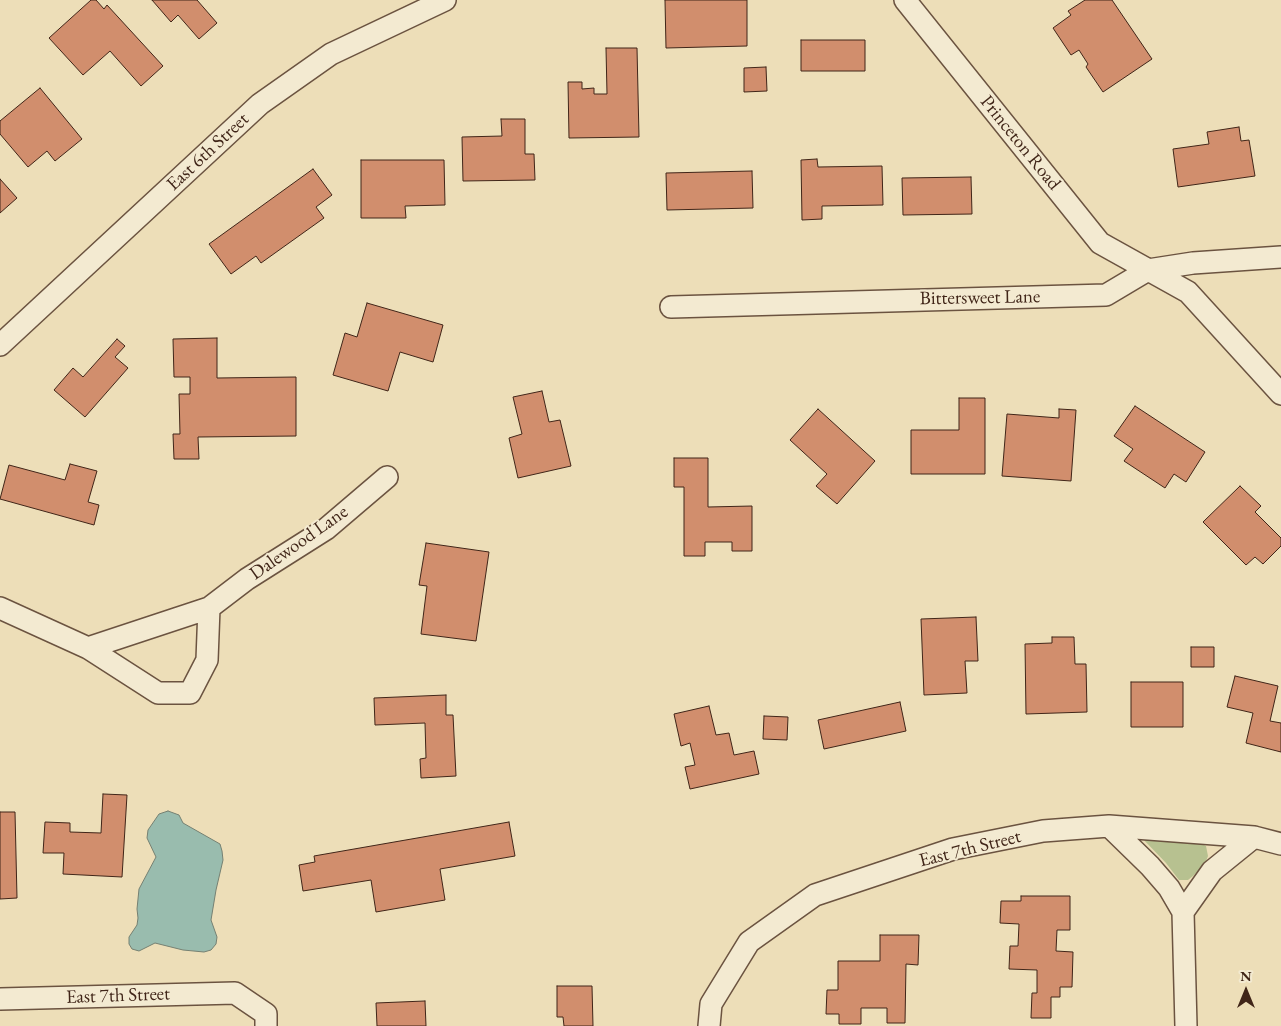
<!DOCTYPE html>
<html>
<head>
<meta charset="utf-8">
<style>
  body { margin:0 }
  #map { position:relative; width:1281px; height:1026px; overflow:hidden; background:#eddeb8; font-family:"EB Garamond",serif }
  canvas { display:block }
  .north { position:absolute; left:1221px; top:966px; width:50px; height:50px; -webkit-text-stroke:4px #f3ead1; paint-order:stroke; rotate:0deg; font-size:14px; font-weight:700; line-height:20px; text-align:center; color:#402518 }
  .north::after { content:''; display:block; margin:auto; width:18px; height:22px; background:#402518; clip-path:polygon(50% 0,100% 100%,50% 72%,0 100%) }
</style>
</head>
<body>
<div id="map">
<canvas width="1281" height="1026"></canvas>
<div class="north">N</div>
</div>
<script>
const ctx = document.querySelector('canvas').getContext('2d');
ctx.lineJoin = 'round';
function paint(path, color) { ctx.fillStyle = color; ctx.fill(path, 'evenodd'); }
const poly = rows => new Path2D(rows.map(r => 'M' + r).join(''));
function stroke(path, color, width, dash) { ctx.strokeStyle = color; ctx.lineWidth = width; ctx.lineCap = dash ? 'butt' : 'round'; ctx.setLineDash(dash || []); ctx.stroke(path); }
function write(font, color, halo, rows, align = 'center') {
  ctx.font = font + ' "EB Garamond",serif'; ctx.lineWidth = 4; ctx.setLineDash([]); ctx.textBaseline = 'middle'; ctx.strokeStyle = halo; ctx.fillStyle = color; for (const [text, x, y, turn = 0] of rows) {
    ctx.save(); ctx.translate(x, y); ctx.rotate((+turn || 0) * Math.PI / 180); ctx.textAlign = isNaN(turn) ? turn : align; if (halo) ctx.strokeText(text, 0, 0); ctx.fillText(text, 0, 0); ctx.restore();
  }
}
paint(poly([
  [1141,837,1164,837,1202,844,1206,846,1208,856,1205,864,1193,876,1188,880,1179,880,1166,863]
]), '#b7c190');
const water = poly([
  [168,811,179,815,183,823,220,844,222,851,223,860,216,890,211,920,217,937,216,944,211,950,204,952,183,950,155,943,139,951,132,949,129,944,129,937,137,925,138,918,137,909,139,889,156,857,147,838,148,830,159,814,168,811]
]);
paint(water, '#99bcae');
stroke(water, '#758072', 1);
const building = poly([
  [91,0,96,0,104,9,107,5,163,66,141,86,110,51,83,75,49,38,91,0],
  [152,0,197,0,217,23,199,39,178,15,171,22,152,0],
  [665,0,747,0,747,46,666,48,665,0],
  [1085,0,1112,0,1152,59,1103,92,1086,67,1088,64,1079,50,1071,55,1053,28,1071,15,1068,11,1085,0],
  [801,40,865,40,865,71,801,71,801,40],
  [606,48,637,48,639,137,569,138,568,82,582,82,582,89,594,88,594,94,607,94,606,48],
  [766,67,767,91,744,92,744,68,766,67],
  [40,88,82,139,55,161,47,151,28,167,0,134,0,121,40,88],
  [501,119,525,119,525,154,534,154,535,180,463,181,462,137,502,136,501,119],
  [1239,127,1241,141,1249,140,1255,176,1178,187,1173,149,1209,144,1207,132,1239,127],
  [817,159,818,167,882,166,883,205,822,206,822,219,802,220,801,160,817,159],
  [361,160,444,160,445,205,405,206,406,218,361,218,361,160],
  [313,169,332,195,316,207,324,218,261,263,256,256,231,274,209,244,313,169],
  [752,171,753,208,667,210,666,173,752,171],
  [971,177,972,214,903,215,902,178,971,177],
  [0,179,17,198,0,213,0,179],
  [367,303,443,325,433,362,400,352,388,391,333,375,345,333,357,337,367,303],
  [217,338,217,378,296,377,296,436,198,437,199,459,174,459,173,434,180,434,179,394,190,394,190,377,174,377,173,339,217,338],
  [117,339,125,346,115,357,128,368,85,417,54,390,73,368,83,377,117,339],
  [542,391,549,422,560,420,571,466,518,478,509,438,522,434,513,397,542,391],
  [959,398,985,398,985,474,911,474,911,430,959,430,959,398],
  [1135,406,1205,452,1186,482,1174,474,1165,488,1124,461,1133,449,1114,436,1135,406],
  [818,409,875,461,837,504,816,486,827,474,790,440,818,409],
  [1059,409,1076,410,1071,481,1002,476,1007,414,1059,418,1059,409],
  [674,458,708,458,708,507,752,506,752,551,732,551,732,542,705,542,705,556,684,556,684,487,674,487,674,458],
  [70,464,97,471,88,502,99,505,94,525,0,499,9,465,65,480,70,464],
  [1240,486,1261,506,1255,512,1281,538,1281,546,1263,564,1255,557,1246,565,1203,522,1240,486],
  [426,543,489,552,476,641,421,634,427,586,419,585,426,543],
  [976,617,978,661,965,661,967,693,924,695,921,619,976,617],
  [1052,637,1074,637,1075,664,1086,664,1087,712,1026,714,1025,644,1052,643,1052,637],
  [1191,647,1214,647,1214,667,1191,667,1191,647],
  [1235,676,1278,686,1270,721,1281,723,1281,752,1246,743,1253,713,1227,707,1235,676],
  [1131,682,1183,682,1183,727,1131,727,1131,682],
  [446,695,446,715,453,715,456,776,421,778,420,759,426,758,425,723,375,725,374,698,446,695],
  [900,702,906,731,824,749,818,720,900,702],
  [709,706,716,735,729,733,734,755,754,751,759,774,690,789,685,767,695,765,690,743,681,746,674,714,709,706],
  [764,716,788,717,787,740,763,739,764,716],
  [103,794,127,795,122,877,63,874,64,853,43,853,45,822,70,823,70,832,101,833,103,794],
  [0,812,15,812,17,898,0,899,0,812],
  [509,822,515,856,440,869,445,900,376,912,371,880,303,891,299,865,315,862,314,856,509,822],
  [1021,896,1070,896,1070,930,1057,930,1056,951,1073,952,1072,987,1060,987,1060,997,1051,997,1051,1018,1031,1018,1032,993,1037,993,1037,970,1009,969,1010,946,1018,946,1019,924,1000,923,1001,901,1021,901,1021,896],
  [880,935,919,935,918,965,906,964,905,1023,887,1023,887,1008,861,1008,861,1024,839,1024,839,1014,826,1014,827,990,838,990,838,961,880,961,880,935],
  [557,986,592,986,593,1026,564,1026,563,1017,557,1017,557,986],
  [425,1001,426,1026,377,1026,376,1003,425,1001]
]);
paint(building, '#d18e6d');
stroke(building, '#402518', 1);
const street = poly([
  [905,0,1100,243,1188,292,1281,394],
  [671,307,1106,295,1148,270,1193,263,1281,257],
  [0,345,260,104,331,54,445,0],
  [0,608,88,648,158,693,190,693,207,660,209,608],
  [88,648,209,608,247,579,326,529,387,477],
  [1109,826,1150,866,1169,888,1183,912,1186,1026],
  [1183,912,1212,871,1254,837],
  [0,999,235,993,266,1014,266,1026],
  [709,1026,711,1004,749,942,815,895,953,849,1043,831,1109,826,1254,837,1281,844]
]);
stroke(street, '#6b5340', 24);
stroke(street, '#f3ead1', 21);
write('19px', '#402518', '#f3ead1', [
  ["Princeton Road",1020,143,51],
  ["East 6th Street",208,152,-43],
  ["Bittersweet Lane",980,298,-1],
  ["Dalewood Lane",299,543,-35],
  ["East 7th Street",970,849,-14],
  ["East 7th Street",118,996,-2]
]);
</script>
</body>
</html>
